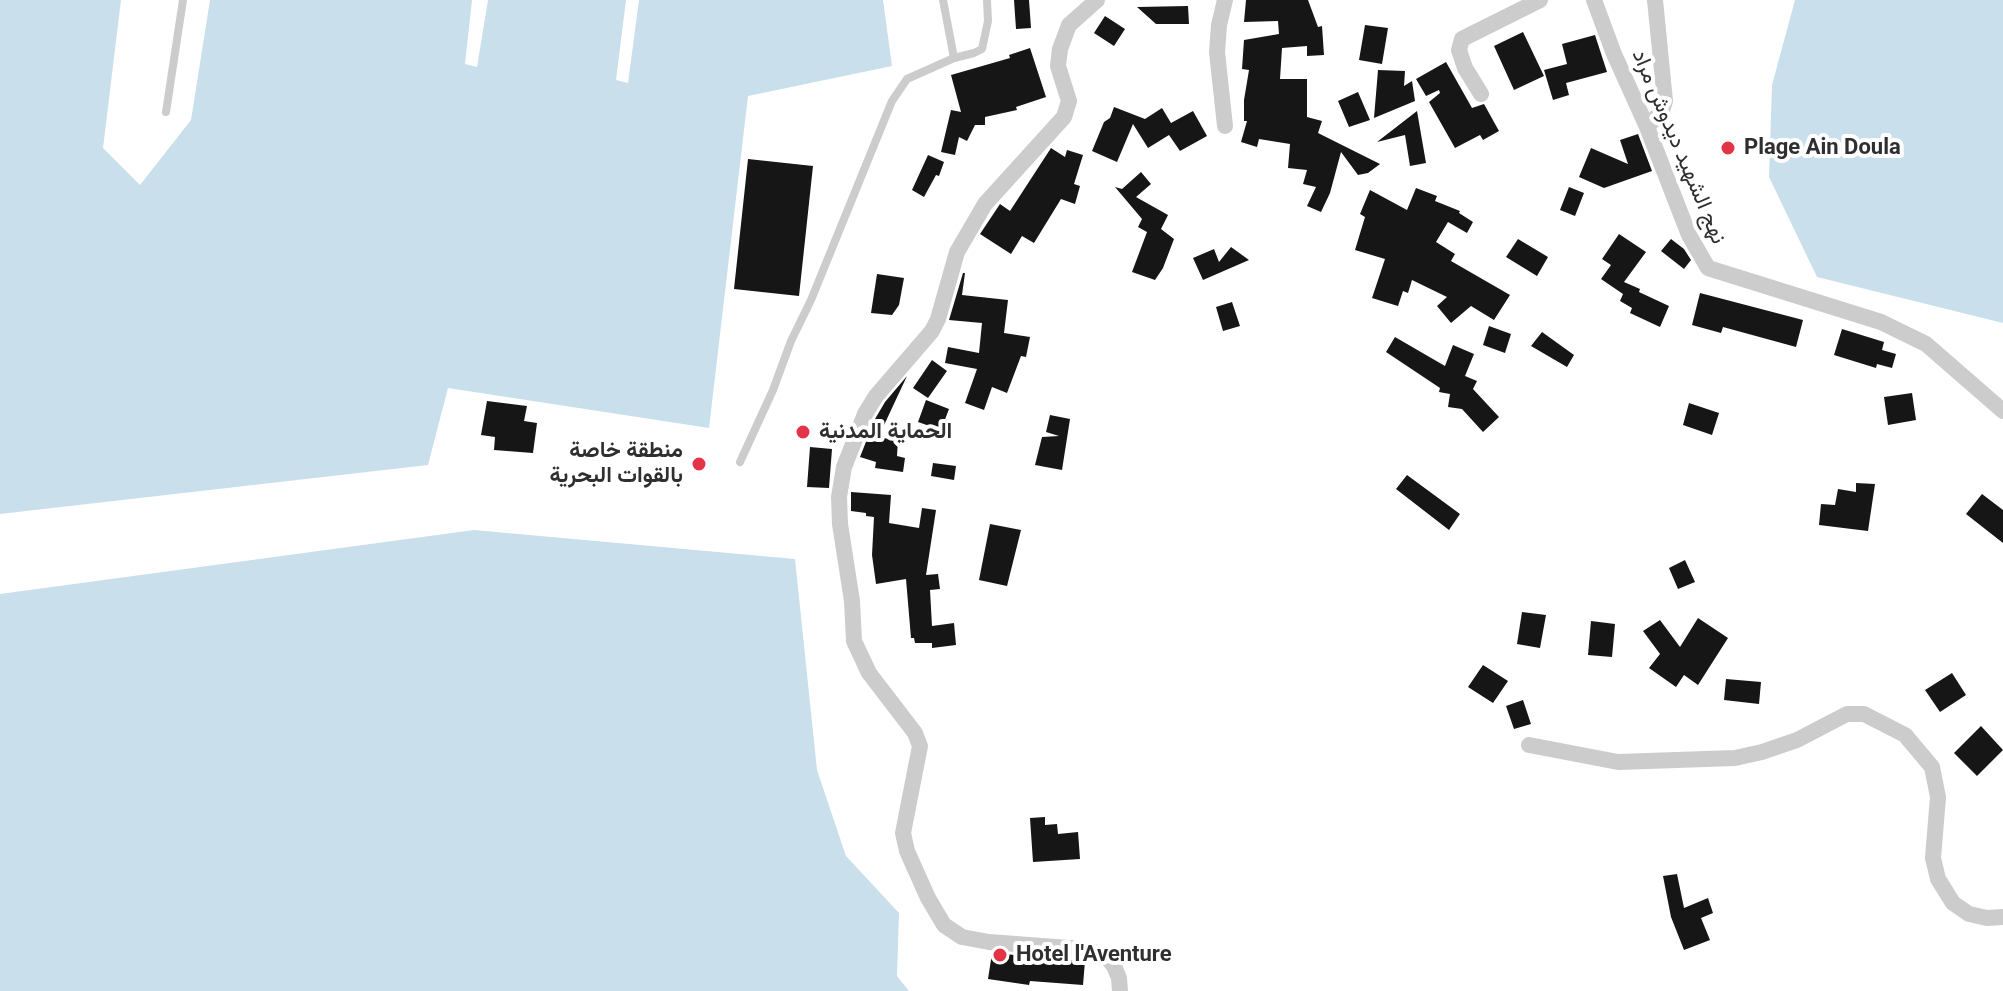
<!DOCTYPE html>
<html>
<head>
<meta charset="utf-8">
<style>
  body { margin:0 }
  canvas { display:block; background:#fff }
</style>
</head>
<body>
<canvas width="2003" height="991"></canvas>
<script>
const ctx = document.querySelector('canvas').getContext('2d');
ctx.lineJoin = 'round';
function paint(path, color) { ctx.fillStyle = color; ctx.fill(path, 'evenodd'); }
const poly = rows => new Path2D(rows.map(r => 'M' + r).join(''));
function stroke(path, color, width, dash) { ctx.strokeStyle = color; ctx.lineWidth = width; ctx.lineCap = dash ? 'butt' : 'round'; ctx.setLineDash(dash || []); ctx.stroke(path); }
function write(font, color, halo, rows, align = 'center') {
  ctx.font = font + ' Roboto,Vazirmatn,sans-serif'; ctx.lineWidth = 8; ctx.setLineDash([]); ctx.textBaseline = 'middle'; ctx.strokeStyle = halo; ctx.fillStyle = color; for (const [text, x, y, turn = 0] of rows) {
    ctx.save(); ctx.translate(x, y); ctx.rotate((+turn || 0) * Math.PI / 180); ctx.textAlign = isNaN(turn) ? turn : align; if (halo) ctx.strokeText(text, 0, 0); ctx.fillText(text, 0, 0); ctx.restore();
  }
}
paint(poly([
  [0,0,121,0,103,148,140,185,191,120,210,0,472,0,465,64,477,67,488,0,626,0,616,80,628,83,639,0,883,0,892,66,748,96,709,428,448,388,428,465,0,514],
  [1795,0,2003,0,2003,323,1817,277,1769,177,1772,85],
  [474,530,795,559,817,770,846,856,899,913,897,976,909,991,0,991,0,594]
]), '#c9dfeb');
paint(poly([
  [1014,0,1029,0,1031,28,1016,29],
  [1246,0,1308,0,1318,27,1322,26,1324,55,1307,56,1307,46,1282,48,1280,79,1307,79,1307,117,1322,121,1318,133,1380,164,1368,173,1358,175,1341,152,1330,193,1321,212,1307,206,1316,187,1303,184,1307,170,1288,168,1290,144,1259,139,1257,147,1241,142,1247,121,1244,121,1244,100,1249,70,1242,69,1244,40,1279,34,1278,21,1244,22],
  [1188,6,1189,24,1156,24,1137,7],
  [1105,16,1125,29,1114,46,1094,33],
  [1365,25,1388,28,1382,64,1359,60],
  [1523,32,1544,76,1514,90,1494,46],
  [1595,35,1607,72,1566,83,1569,95,1553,100,1544,70,1567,64,1562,44],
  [1030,48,1046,97,1016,107,1017,110,985,117,985,125,975,125,967,141,959,137,955,155,941,152,951,110,961,112,951,75,1010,58,1009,55],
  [1446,62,1472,108,1484,104,1499,131,1483,140,1480,135,1455,148,1429,102,1440,93,1439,90,1426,96,1416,79],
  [1378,70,1405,71,1404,86,1412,81,1415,101,1374,118],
  [1358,92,1370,120,1349,127,1338,101],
  [1114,107,1145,119,1162,108,1171,123,1193,111,1207,136,1180,151,1169,135,1148,148,1133,124,1117,162,1092,151,1104,122,1110,118],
  [1417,111,1426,163,1410,166,1405,135,1377,142],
  [1638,134,1652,171,1604,188,1579,177,1591,148,1628,164,1620,140],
  [1051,148,1065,157,1067,150,1083,155,1074,184,1080,186,1075,204,1061,199,1034,243,1022,236,1011,254,980,234,1000,204,1010,211],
  [928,155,944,162,939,176,936,175,924,197,912,190],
  [748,159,813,166,799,296,734,289],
  [1141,172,1151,184,1136,197,1168,215,1161,229,1174,239,1163,268,1155,280,1132,272,1147,232,1138,227,1142,219,1115,187,1122,189],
  [1569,187,1584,193,1575,216,1560,210],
  [1416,188,1437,196,1435,201,1460,211,1459,213,1473,222,1467,233,1448,222,1436,242,1455,254,1451,261,1510,295,1494,320,1471,306,1451,323,1437,306,1447,297,1412,280,1408,293,1403,291,1398,306,1372,298,1385,259,1355,250,1365,217,1360,214,1370,190,1407,210],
  [1619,234,1646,252,1624,282,1640,289,1639,292,1669,306,1660,327,1630,313,1632,308,1620,301,1623,294,1601,279,1611,265,1602,259],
  [1518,239,1548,257,1537,276,1506,257],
  [1671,239,1684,249,1691,260,1684,269,1661,251],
  [1231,247,1249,260,1203,280,1193,258,1214,249,1219,262],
  [963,273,965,273,962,295,1008,300,1004,333,1030,337,1026,357,1021,356,1007,393,992,387,984,410,965,403,977,369,945,363,948,347,979,353,982,323,949,320],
  [877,274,904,278,899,305,892,315,871,313],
  [1700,293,1803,320,1796,347,1723,327,1721,333,1692,325],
  [1232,302,1240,326,1223,331,1216,307],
  [1489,326,1511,334,1505,353,1483,345],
  [1842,329,1884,342,1882,350,1896,354,1892,368,1877,364,1876,368,1834,355],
  [1542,332,1574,355,1567,367,1531,346],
  [1395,337,1445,366,1453,345,1474,354,1465,376,1477,381,1473,389,1499,417,1483,432,1462,409,1448,407,1450,394,1439,392,1440,388,1386,352],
  [932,360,947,371,928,398,913,388],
  [907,376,878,438,898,439,897,456,905,458,903,472,875,468,876,462,860,457,875,419,885,402],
  [1912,393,1916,420,1888,425,1884,397],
  [926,400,949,409,941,430,918,422],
  [487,401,527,406,524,421,537,423,533,453,494,450,495,437,481,435],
  [1689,403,1719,413,1712,435,1683,425],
  [1050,415,1070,419,1062,470,1035,465,1042,437,1059,436,1046,432],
  [810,447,832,449,829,488,807,487],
  [933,463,956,466,954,480,931,476],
  [1407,475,1460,514,1449,530,1396,489],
  [1856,483,1875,484,1868,531,1819,525,1821,504,1835,505,1838,489,1856,492],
  [851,492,891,495,889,523,919,528,922,508,936,510,926,575,938,574,940,589,930,590,932,626,954,623,956,645,932,648,932,643,915,643,914,638,911,638,906,579,876,584,872,555,874,517,866,516,866,513,851,511],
  [1982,494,2003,510,2003,543,1966,514],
  [990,524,1021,530,1007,586,979,580],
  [1685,560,1695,582,1678,589,1669,568],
  [1522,612,1546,615,1540,648,1517,644],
  [1698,618,1728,638,1698,685,1684,675,1676,687,1649,668,1660,654,1643,631,1660,620,1680,647],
  [1591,621,1615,624,1612,657,1588,655],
  [1483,665,1508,681,1493,703,1468,687],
  [1952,673,1966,695,1940,712,1925,690],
  [1726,679,1761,682,1759,704,1724,700],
  [1523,700,1531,724,1514,729,1506,706],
  [1981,726,2003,750,1977,776,1954,753],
  [1045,817,1045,825,1057,824,1058,834,1078,832,1080,859,1033,862,1030,818],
  [1677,874,1684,908,1708,898,1713,913,1701,918,1710,940,1684,950,1671,917,1663,876],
  [992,953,1085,961,1083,985,1030,981,1029,985,988,979]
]), '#161616');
stroke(poly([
  [943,0,954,58],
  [166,112,183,0],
  [740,462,773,390,791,341,811,300,892,101,907,79,954,58,974,53,982,49,988,21,987,0]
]), '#ccc', 8);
stroke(poly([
  [1097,0,1069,25,1060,49,1058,66,1069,101,1064,117,985,204,957,252,938,319,932,331,876,396,865,414,844,467,839,497,840,524,852,601,854,641,869,673,915,733,920,746,903,833,907,851,928,898,944,925,962,937,989,942,1082,949,1105,955,1114,966,1119,978,1120,991],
  [1225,0,1219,25,1217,52,1225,126],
  [1594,0,1614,54,1647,127,1689,235,1708,268,1881,322,1926,344,2003,411],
  [1481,94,1465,68,1459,50,1462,39,1540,0],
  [1647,127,1662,111,1665,101,1655,0],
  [1529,745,1618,762,1735,758,1762,752,1797,740,1847,714,1864,714,1905,735,1932,767,1938,797,1933,858,1938,879,1953,903,1969,914,1987,918,2003,917]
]), '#ccc', 16);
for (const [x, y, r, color] of [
  [1728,148,8,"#e23446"],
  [803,432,8,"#e23446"],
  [699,464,8,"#e23446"],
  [1000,955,8,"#e23446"]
]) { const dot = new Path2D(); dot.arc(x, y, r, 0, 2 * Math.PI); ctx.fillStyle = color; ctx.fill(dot); stroke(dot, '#fff', 3); }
write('22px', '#2f2f2f', '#fff', [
  ["نهج الشهيد ديدوش مراد",1678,147,67]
]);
write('bold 22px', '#2f2f2f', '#fff', [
  ["Plage Ain Doula",1744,148],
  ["الحماية المدنية",819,432],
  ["منطقة خاصة",683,451,"right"],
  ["بالقوات البحرية",683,476,"right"],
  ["Hotel l'Aventure",1016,955]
], 'left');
</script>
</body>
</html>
